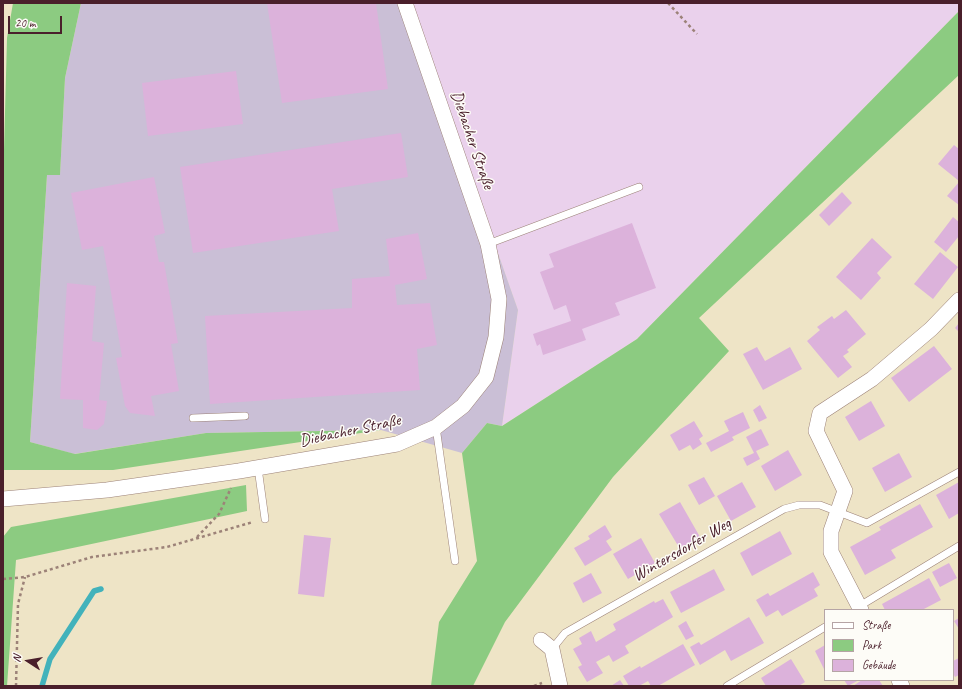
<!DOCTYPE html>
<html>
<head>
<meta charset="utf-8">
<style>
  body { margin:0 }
  #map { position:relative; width:962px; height:689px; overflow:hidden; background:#eee4c6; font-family:Caveat,sans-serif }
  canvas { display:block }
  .frame { position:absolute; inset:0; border:4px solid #4a1f2b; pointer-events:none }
  .legend { position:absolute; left:824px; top:609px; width:130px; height:72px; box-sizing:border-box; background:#fdfcf7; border:1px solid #b5a4a5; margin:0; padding:5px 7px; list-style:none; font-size:12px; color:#4a1f2b }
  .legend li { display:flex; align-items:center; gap:8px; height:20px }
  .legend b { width:20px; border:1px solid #b5a4a5 }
  .north { position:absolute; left:8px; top:641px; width:40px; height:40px; -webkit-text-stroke:3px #fdfcf7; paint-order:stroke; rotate:282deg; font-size:11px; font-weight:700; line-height:16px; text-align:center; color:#4a1f2b }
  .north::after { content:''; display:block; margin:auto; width:14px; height:18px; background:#4a1f2b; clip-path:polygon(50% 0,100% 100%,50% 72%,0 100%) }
  .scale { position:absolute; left:8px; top:16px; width:54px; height:18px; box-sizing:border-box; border:2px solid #4a1f2b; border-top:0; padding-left:5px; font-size:12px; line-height:14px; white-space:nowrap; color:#4a1f2b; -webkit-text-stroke:3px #fdfcf7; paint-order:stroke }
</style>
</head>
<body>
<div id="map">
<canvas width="962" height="689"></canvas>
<div class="frame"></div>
<ul class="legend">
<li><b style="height:5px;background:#fff"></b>Straße</li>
<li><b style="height:11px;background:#8ccb81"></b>Park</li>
<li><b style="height:11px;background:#dcb2db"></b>Gebäude</li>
</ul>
<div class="north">N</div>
<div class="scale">20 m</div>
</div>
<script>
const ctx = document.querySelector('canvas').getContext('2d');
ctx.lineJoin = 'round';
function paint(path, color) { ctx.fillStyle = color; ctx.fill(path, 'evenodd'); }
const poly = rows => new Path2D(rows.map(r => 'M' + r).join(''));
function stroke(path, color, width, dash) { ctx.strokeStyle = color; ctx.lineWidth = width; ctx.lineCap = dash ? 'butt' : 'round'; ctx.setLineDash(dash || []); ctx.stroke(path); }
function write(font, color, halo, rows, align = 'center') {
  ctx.font = font + ' Caveat,sans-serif'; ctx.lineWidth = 3; ctx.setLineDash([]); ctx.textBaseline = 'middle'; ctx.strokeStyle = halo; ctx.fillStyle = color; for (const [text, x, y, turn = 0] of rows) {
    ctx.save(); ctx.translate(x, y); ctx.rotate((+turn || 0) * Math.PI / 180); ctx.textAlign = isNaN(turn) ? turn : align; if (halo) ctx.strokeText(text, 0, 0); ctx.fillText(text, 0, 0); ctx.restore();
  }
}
paint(poly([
  [410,3,959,3,959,11,637,339,502,426,518,310]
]), '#ead1ec');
paint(poly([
  [81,3,410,3,518,310,502,426,487,423,462,453,381,430,206,433,74,454,30,442,47,175,60,174,65,78]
]), '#cabfd6');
paint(poly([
  [13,3,81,3,65,78,60,175,47,175,30,442,75,454,206,433,381,430,113,470,3,470,3,187,7,38],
  [959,11,959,75,699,318,729,351,613,477,505,622,473,686,431,686,439,622,477,561,462,453,487,423,502,426,637,339],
  [246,485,247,511,16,560,7,686,3,686,3,537,11,527]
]), '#8ccb81');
stroke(poly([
  [42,686,50,659,94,591,101,589]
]), '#42b2bb', 5.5);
paint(poly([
  [267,3,376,3,388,89,282,103],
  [236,71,243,124,148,136,142,83],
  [401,133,408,177,332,189,339,231,193,253,180,167],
  [954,145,959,149,959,181,938,164],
  [154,177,165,233,154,236,159,262,164,262,178,343,171,344,179,391,151,396,155,416,130,413,125,406,116,358,122,357,103,246,82,250,71,193],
  [959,182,959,205,947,196],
  [842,192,852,203,829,226,819,215],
  [953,217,959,222,959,236,946,252,934,242],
  [632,223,656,288,615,303,620,315,582,329,586,340,543,355,540,344,537,346,533,334,571,321,566,305,554,310,540,272,554,267,549,254],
  [418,233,427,279,395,285,397,305,430,303,437,345,417,349,420,390,210,404,205,316,352,308,352,279,390,276,386,239],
  [872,238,892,257,877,273,881,278,861,300,836,277],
  [940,252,958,267,933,299,914,284],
  [67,283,96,286,92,341,104,343,99,400,107,401,104,424,97,430,83,428,83,400,60,399],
  [846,310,866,334,847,350,849,352,843,356,852,367,838,378,807,341,820,330,817,327,832,316,834,319],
  [959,323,959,332,955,328],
  [934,346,952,369,909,402,891,378],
  [757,347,765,361,790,347,802,369,763,390,743,354],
  [871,401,885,426,859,441,845,417],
  [760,405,767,418,759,422,753,410],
  [743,412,750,428,732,437,734,440,711,452,706,443,729,431,724,421],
  [694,421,703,436,699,439,702,444,693,450,690,445,679,451,670,435],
  [761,429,769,445,756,451,760,459,747,466,743,458,754,453,746,437],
  [788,450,802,475,775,491,761,466],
  [899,453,912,477,885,492,872,468],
  [704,477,715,496,699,505,688,485],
  [742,482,756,507,731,521,717,496],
  [959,482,959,513,949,519,936,495],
  [680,502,700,537,680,549,659,514],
  [920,504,933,527,891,550,896,558,865,575,850,547,881,530,879,527],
  [605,525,612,537,606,541,612,550,585,566,574,548,590,539,588,536],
  [780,531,792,554,752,576,740,553],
  [304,535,331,538,324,597,298,594],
  [641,538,655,563,628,579,613,554],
  [949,563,957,578,940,587,932,572],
  [714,569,725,590,681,613,670,592],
  [813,572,820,585,814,589,818,596,782,616,778,610,766,617,756,600,768,593,770,596],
  [591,573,602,593,583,603,573,583],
  [929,578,941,600,922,610,885,610,882,604],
  [663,599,673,617,625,646,629,653,613,662,609,655,596,662,603,673,587,682,578,667,582,665,573,649,582,644,579,638,591,631,596,642,616,630,613,624,654,601,655,603],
  [749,617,764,643,731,661,725,650,700,665,690,647,699,642,701,645],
  [959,618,959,629,954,621],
  [686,621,694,636,686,640,678,626],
  [683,644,695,665,658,686,651,686,648,681,639,686,629,686,623,676,640,666,641,668],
  [825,645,825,671,815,651],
  [959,658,959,675,955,677,953,673,953,661],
  [791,659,805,682,799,686,766,686,761,678],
  [620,680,624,686,611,686],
  [844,680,859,680,848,686],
  [862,680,879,680,883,686,853,686]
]), '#dcb2db');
const service = poly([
  [488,244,639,187],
  [193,418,245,416],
  [436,427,455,561],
  [258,468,265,519],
  [858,607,959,546],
  [552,649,565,633,784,509,799,505,820,505,867,523,959,472],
  [727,686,825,627]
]);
const minor = poly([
  [3,499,107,490,239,471,397,444,436,427,463,406,486,377,496,337,499,299,488,244,405,3],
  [861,610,831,552,831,531,845,491,816,431,820,413,872,379,931,329,959,300],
  [541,640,552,649,560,686],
  [899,680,902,686]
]);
stroke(service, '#9c8278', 8);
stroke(minor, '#9c8278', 16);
stroke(poly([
  [668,3,697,34],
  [197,537,219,514,231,488],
  [3,579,25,577,92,557,167,547,253,522],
  [16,686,18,604,25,577],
  [534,686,542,683]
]), '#9c8278', 2.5, [3, 3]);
stroke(service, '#fff', 7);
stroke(minor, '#fff', 15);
write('17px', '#4a1f2b', '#fdfcf7', [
  ["Diebacher Straße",472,140,71],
  ["Diebacher Straße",350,431,-12],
  ["Wintersdorfer Weg",682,550,-30]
]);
</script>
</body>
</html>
